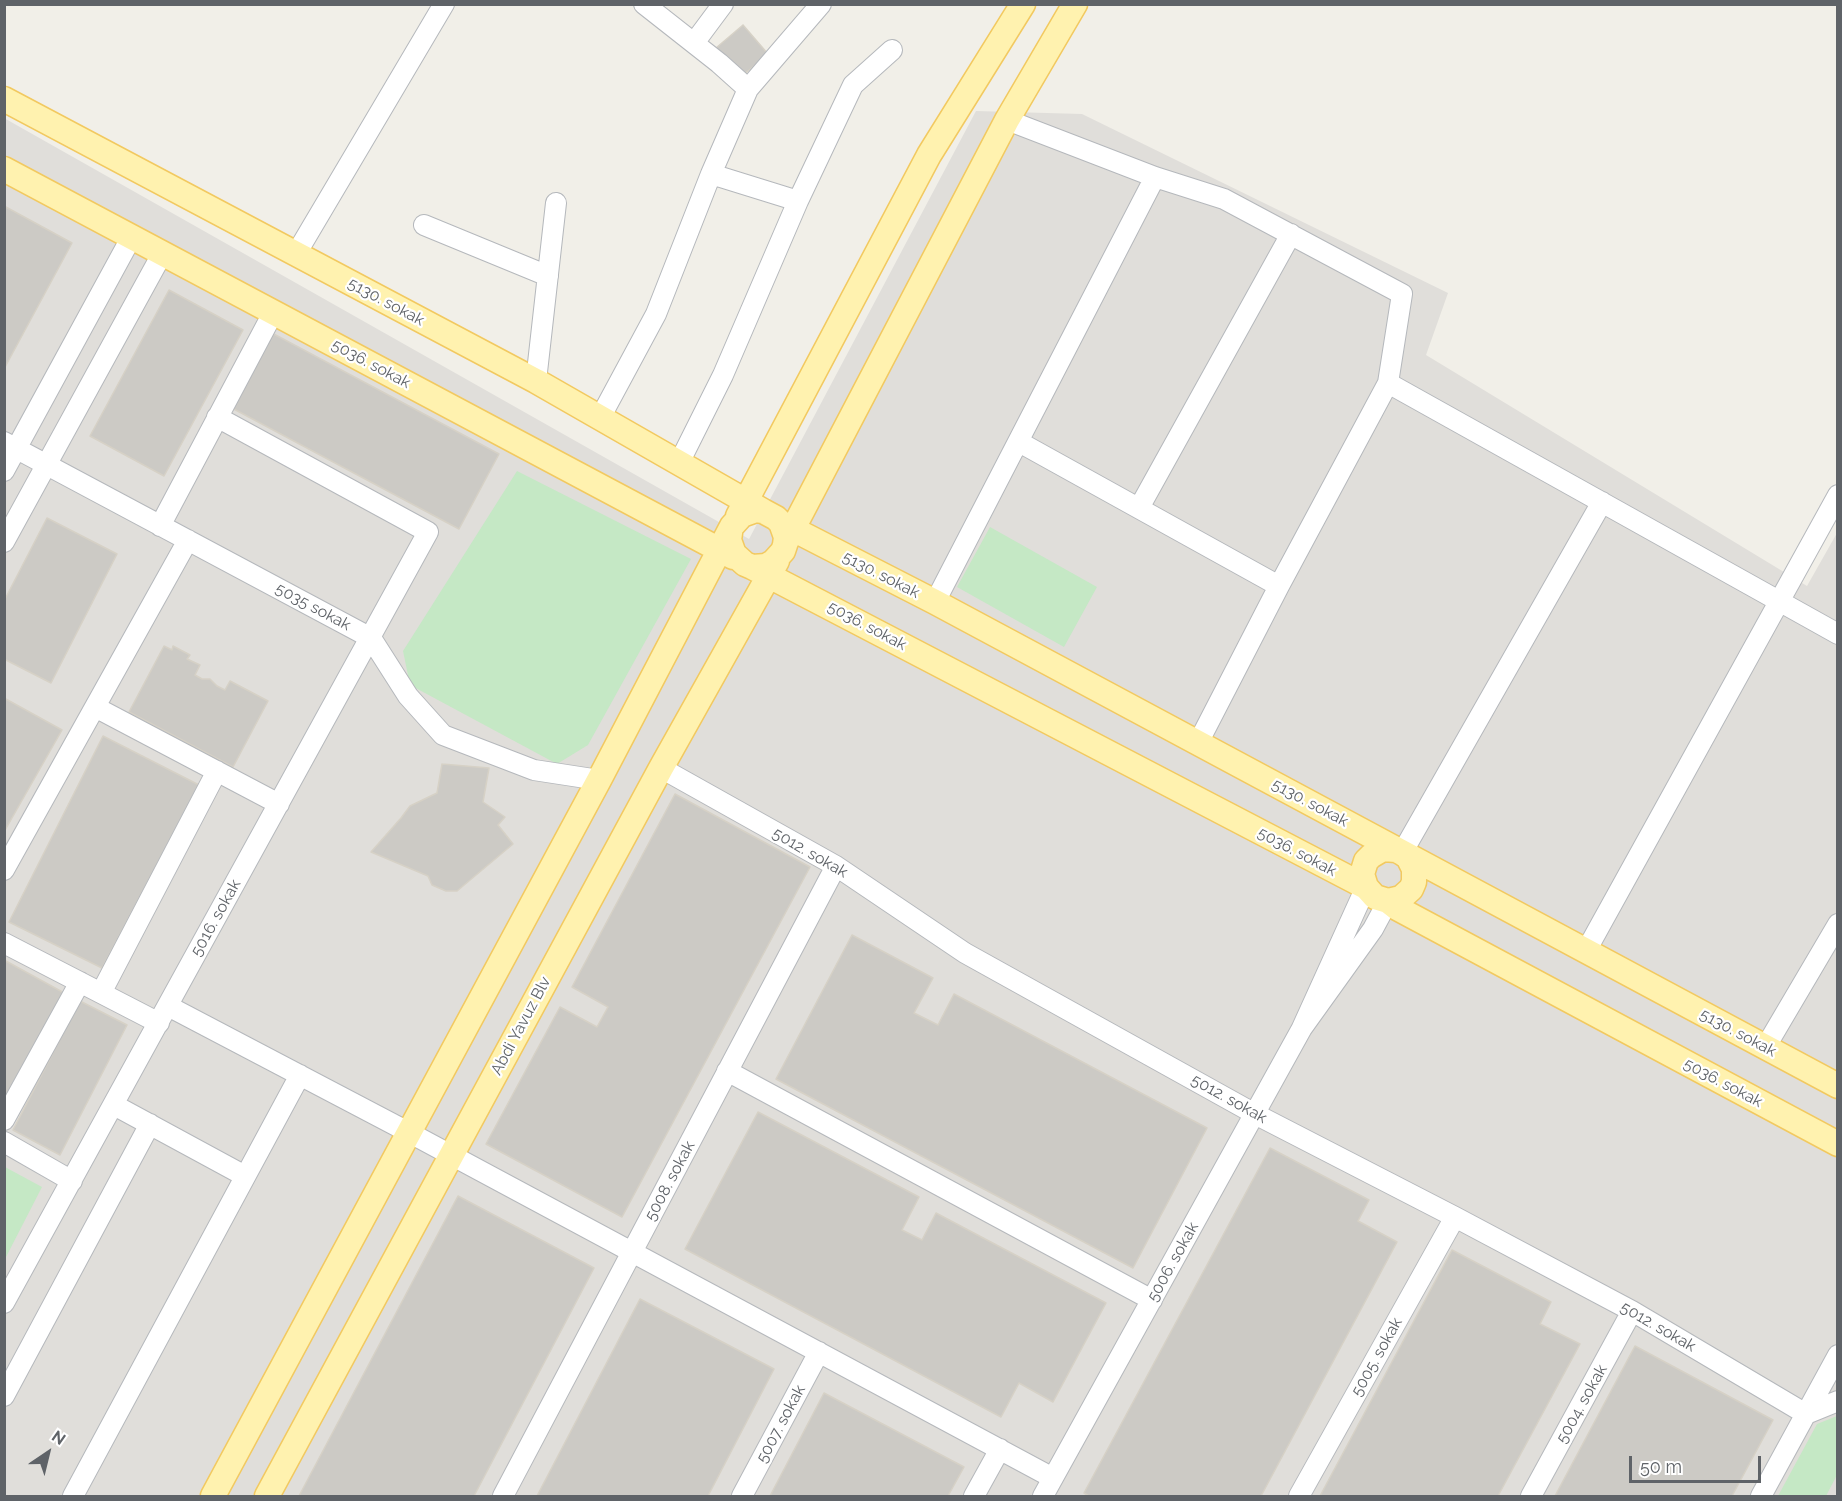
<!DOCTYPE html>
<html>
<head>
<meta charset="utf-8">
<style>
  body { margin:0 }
  #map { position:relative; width:1842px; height:1501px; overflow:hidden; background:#f1efe8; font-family:Raleway,sans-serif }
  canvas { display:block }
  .frame { position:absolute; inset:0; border:6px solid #5f6368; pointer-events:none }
  .north { position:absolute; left:18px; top:1423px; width:60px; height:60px; -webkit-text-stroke:4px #fff; paint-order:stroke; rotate:35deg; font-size:16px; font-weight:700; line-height:24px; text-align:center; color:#5f6368 }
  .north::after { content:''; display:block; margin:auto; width:21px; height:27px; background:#5f6368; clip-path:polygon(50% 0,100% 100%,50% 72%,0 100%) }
  .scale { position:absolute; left:1629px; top:1456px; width:132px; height:27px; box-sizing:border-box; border:3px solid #5f6368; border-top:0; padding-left:8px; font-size:18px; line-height:21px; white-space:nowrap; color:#5f6368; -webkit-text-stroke:4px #fff; paint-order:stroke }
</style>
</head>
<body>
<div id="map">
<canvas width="1842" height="1501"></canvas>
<div class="frame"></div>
<div class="north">N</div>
<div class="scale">50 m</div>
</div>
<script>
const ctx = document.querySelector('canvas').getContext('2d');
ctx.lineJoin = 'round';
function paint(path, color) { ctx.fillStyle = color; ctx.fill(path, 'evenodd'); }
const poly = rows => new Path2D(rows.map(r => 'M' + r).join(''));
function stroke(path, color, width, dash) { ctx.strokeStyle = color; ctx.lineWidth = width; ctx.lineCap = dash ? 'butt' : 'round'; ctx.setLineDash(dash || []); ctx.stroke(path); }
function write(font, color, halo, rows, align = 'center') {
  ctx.font = font + ' Raleway,sans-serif'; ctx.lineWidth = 4.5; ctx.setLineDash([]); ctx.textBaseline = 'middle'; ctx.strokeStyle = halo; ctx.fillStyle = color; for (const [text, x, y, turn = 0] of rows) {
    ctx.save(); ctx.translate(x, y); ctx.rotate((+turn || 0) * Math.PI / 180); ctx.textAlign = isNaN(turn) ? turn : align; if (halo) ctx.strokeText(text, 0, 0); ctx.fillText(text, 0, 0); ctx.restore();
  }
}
paint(poly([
  [976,111,1082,114,1448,293,1426,355,1807,586,1837,533,1837,1496,5,1496,4,118,749,539]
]), '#e0deda');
paint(poly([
  [517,471,691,559,588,745,557,764,410,685,403,651],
  [990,527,1097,587,1064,647,957,587],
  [5,1167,42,1187,5,1259],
  [1837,1416,1837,1475,1826,1496,1778,1496,1817,1424]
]), '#c5e8c5');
const building = poly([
  [743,25,768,54,741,77,716,48,743,25],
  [4,206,72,243,4,369,4,206],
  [169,290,243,330,164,476,90,436,169,290],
  [270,332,499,454,459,529,230,407,270,332],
  [47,518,117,554,51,683,4,659,4,601,47,518],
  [164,646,172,650,173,646,190,655,187,659,200,665,195,675,202,679,210,679,217,686,225,690,230,681,268,701,233,767,129,712,164,646],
  [4,698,62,730,4,832,4,698],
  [103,736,199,785,102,968,9,922,103,736],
  [442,764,489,768,483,802,505,817,498,825,513,844,457,891,446,891,432,885,428,876,371,852,401,818,410,806,437,793,442,764],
  [675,794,810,867,622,1217,486,1144,560,1007,597,1027,608,1007,572,987,675,794],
  [852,935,933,978,914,1013,938,1025,954,994,1207,1128,1133,1268,776,1079,852,935],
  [4,960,66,994,4,1107,4,960],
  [80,1001,127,1025,60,1155,13,1130,80,1001],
  [758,1112,919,1197,902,1230,922,1240,936,1213,1106,1303,1053,1402,1019,1383,1001,1417,685,1249,758,1112],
  [1270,1148,1369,1200,1358,1221,1397,1242,1261,1496,1089,1496,1084,1493,1270,1148],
  [458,1196,594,1268,474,1496,299,1496,458,1196],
  [1452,1250,1551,1302,1540,1324,1580,1344,1498,1496,1320,1496,1452,1250],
  [640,1299,774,1369,708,1496,537,1496,640,1299],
  [1635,1346,1773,1420,1732,1496,1555,1496,1635,1346],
  [824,1393,964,1467,948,1496,770,1496,824,1393]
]);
paint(building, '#cccac5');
stroke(building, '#d6d1c6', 1.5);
const minor = poly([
  [644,4,719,63,748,89],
  [694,43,723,4],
  [1007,120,1155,177,1224,199,1402,294,1388,383,1279,586,1198,743],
  [711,174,798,201],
  [424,225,548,276],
  [296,254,444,4],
  [536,381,556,203],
  [1388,383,1838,634],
  [600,418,656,314,711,174,748,89,821,4],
  [4,442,371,638,408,696,443,735,534,770,599,780],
  [1019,442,1279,586],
  [679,463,723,375,798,201,853,85,892,50],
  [4,471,131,238],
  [1139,508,1291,234],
  [160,526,273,313],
  [4,542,162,254],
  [935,602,1155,177],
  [95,707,279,804],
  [661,768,836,866,965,953,1255,1114,1455,1217,1632,1311,1806,1414,1838,1401],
  [1402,853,1602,502],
  [4,870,188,540],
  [1366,887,1302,1028,1373,929,1388,901],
  [4,943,159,1023],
  [1586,951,1838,495],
  [101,993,217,771],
  [168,1006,410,1133,1053,1478],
  [1765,1048,1838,924],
  [727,1071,1152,1300],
  [114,1105,245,1176],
  [4,1120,80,982],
  [4,1142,72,1181],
  [4,1303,428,532,217,417],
  [4,1396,150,1124],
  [73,1496,300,1075],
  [503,1496,836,866],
  [742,1496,819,1352],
  [974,1496,1000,1449],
  [1043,1496,1302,1028],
  [1299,1496,1455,1217],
  [1531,1496,1632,1311],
  [1761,1496,1838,1355]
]);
const major = poly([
  [4,99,536,381,763,511],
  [4,169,733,557],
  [738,516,929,155,1023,4],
  [781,523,935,602,1838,1086],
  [786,542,1007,120,1075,4],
  [752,567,1366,887,1375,897,1388,901,1397,908,1838,1144],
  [1366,887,1362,874,1366,861,1371,856,1383,849,1396,850,1402,853,1408,857,1414,869,1414,882,1411,889,1401,898,1388,901],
  [213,1496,599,780,732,526,742,515,756,510,763,511,776,518,781,523,786,537,785,545,783,551,773,562,766,566,752,567,745,564,734,554,729,540,730,533],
  [267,1496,661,768,777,561]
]);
stroke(minor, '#b5b8bc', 22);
stroke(major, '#f2c960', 27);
stroke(minor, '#fff', 20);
stroke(major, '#fff2af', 24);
write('16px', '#5f6368', '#fff', [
  ["5130. sokak",386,302,28],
  ["5036. sokak",371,364,28],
  ["5130. sokak",881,575,27],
  ["5035 sokak",313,607,28],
  ["5036. sokak",867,626,28],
  ["5130. sokak",1310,803,28],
  ["5036. sokak",1297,852,28],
  ["5012. sokak",810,853,30],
  ["5016. sokak",216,918,-61],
  ["Abdi Yavuz Blv",521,1026,-62],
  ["5130. sokak",1738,1033,28],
  ["5036. sokak",1723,1083,28],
  ["5012. sokak",1229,1099,29],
  ["5008. sokak",670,1181,-62],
  ["5006. sokak",1173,1262,-61],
  ["5012. sokak",1658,1327,30],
  ["5005. sokak",1377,1357,-61],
  ["5004. sokak",1582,1404,-61],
  ["5007. sokak",781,1424,-62]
]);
</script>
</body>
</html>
